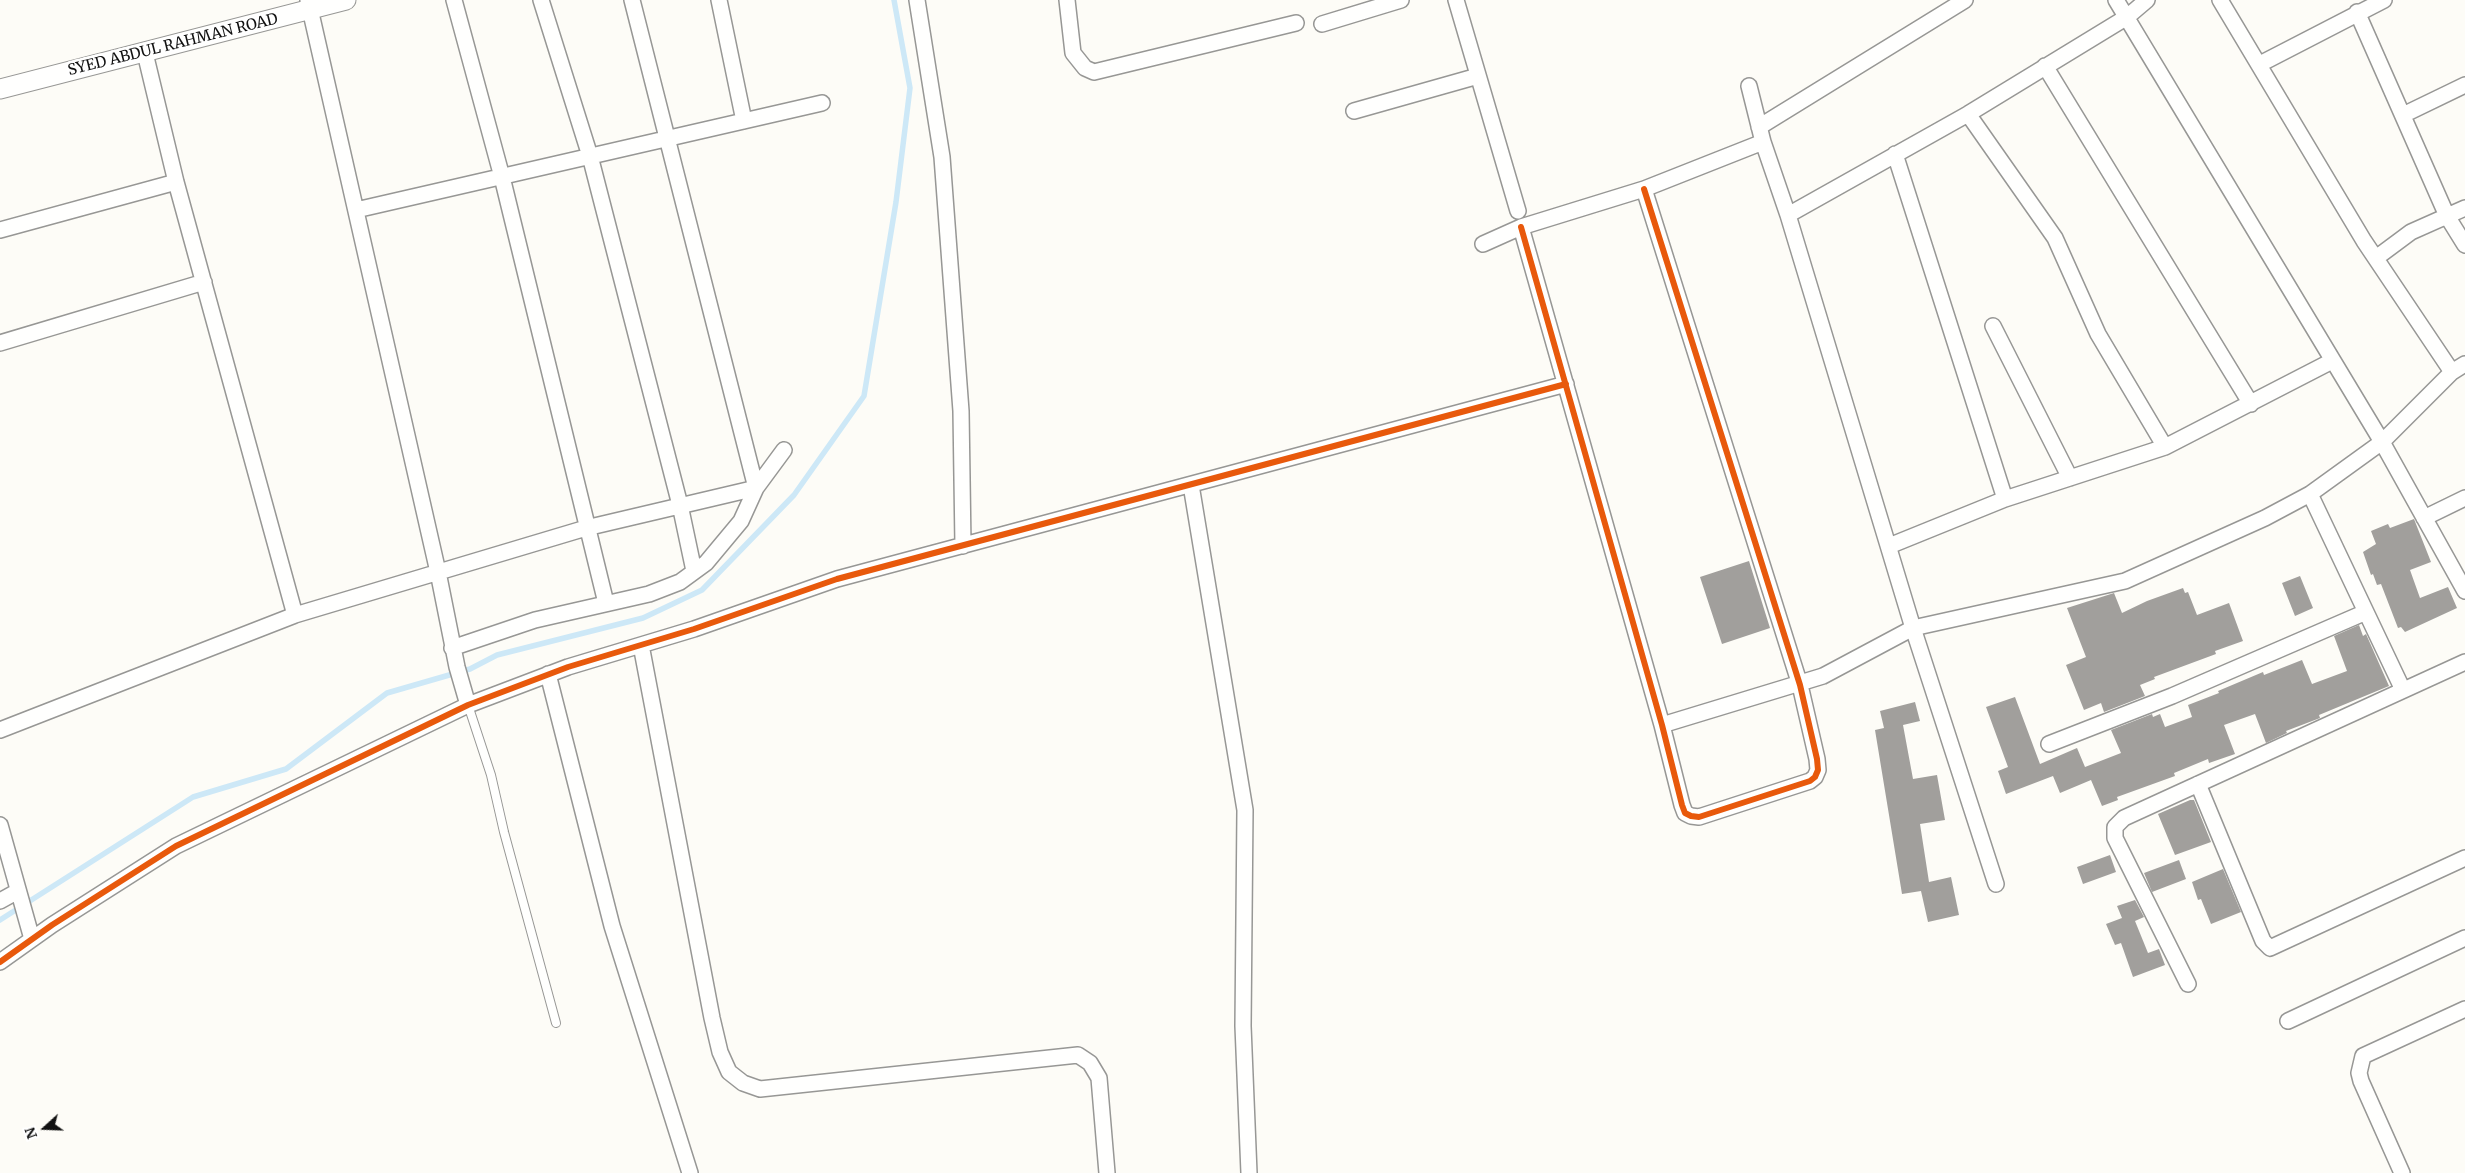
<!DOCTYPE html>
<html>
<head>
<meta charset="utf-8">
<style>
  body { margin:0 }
  #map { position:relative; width:2465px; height:1173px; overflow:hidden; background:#fdfcf7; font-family:Merriweather,serif }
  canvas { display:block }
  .north { position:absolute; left:20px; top:1103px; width:50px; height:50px; -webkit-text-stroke:4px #fff; paint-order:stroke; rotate:250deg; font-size:14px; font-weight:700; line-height:20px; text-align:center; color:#111 }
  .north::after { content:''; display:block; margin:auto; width:18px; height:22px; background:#111; clip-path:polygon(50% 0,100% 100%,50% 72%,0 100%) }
</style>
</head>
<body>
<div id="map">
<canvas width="2465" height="1173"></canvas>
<div class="north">N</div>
</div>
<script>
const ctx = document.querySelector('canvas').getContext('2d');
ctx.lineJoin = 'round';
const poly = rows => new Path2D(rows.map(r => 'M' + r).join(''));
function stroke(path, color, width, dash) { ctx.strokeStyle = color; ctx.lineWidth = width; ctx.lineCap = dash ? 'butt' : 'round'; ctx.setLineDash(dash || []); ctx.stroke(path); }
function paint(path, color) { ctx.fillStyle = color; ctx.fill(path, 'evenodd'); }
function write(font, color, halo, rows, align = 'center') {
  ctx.font = font + ' Merriweather,serif'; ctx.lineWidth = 5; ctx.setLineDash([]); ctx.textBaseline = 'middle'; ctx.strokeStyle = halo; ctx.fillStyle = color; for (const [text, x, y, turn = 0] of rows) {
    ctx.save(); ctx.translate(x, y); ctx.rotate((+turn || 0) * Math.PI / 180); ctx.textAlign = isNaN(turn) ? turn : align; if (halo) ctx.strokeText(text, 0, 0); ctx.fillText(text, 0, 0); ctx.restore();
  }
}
stroke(poly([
  [0,920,193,797,286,769,387,693,470,669,497,655,643,618,702,590,794,495,864,396,896,202,910,88,894,0]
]), '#cde8f7', 5.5);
paint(poly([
  [2414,519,2431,562,2410,570,2420,598,2448,587,2457,608,2405,632,2401,627,2398,628,2381,584,2377,585,2373,574,2371,575,2363,552,2376,544,2371,531,2388,524,2390,528],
  [1749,561,1770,628,1722,644,1700,577],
  [2300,576,2313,608,2295,616,2282,583],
  [2183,588,2185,593,2188,592,2197,615,2229,603,2243,641,2215,651,2216,654,2154,677,2155,679,2140,685,2145,696,2104,712,2101,703,2084,710,2066,665,2086,657,2067,608,2114,593,2122,613,2147,601],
  [2359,625,2363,636,2366,634,2389,686,2319,715,2320,718,2286,731,2287,733,2266,743,2255,714,2224,725,2235,754,2209,763,2208,759,2174,773,2175,776,2117,797,2118,800,2102,806,2091,780,2060,793,2053,776,2006,794,1998,771,2008,767,1986,707,2015,697,2040,764,2077,748,2085,767,2121,753,2111,730,2152,714,2153,717,2160,714,2165,727,2192,717,2188,705,2219,693,2218,691,2263,672,2264,675,2302,660,2312,684,2347,671,2334,636],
  [1915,702,1920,721,1903,725,1913,779,1937,775,1945,820,1920,824,1929,882,1951,877,1959,915,1928,922,1921,891,1902,894,1875,730,1884,728,1880,711],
  [2190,800,2194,800,2211,842,2175,855,2158,814],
  [2110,855,2116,872,2083,884,2077,867],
  [2179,860,2186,879,2152,892,2144,873],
  [2223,869,2241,912,2211,924,2201,899,2198,900,2192,882],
  [2135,900,2144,917,2135,921,2148,953,2159,949,2165,965,2133,977,2121,943,2115,945,2106,924,2122,918,2117,906]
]), '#a19f9c');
const service = poly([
  [468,705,491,775,504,832,556,1023]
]);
const minor = poly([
  [308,0,438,572,457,667,468,705],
  [454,0,502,177,606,603],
  [541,0,590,156,680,505,694,571],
  [719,0,744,121],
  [917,0,942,157,961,411,963,546],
  [1067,0,1073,53,1085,68,1094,72,1296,23],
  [1456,0,1518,211],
  [2116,0,2382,442,2465,591],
  [2220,0,2364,241,2452,372],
  [2357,12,2447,216,2465,245],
  [1322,24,1401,0],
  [145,53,176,182,295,615],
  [2260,64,2384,0],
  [2045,66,2251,404],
  [1749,86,1763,142,1788,215,1913,628,1996,884],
  [1354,111,1478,76],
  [1968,114,2055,238,2098,334,2165,447],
  [2403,115,2465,85],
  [1759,127,1965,0],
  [1895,154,2005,499],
  [356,210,822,103],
  [1788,215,1968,114,2127,17,2147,0],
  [1521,227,1662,725,1682,805,1685,813,1691,816,1699,817,1810,781,1815,777,1818,770,1817,759,1800,685,1644,189],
  [0,230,176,182],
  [1483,244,1521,227,1644,189,1763,142],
  [2376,258,2411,232,2465,208],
  [1993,326,2070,478],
  [0,343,204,282],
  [1191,485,1245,810,1243,1026,1249,1173],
  [2310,494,2403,690],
  [2424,518,2465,498],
  [1889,546,2005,499,2165,447,2332,361],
  [641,645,712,1018,720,1052,729,1072,743,1083,760,1089,1078,1055,1090,1063,1099,1078,1107,1173],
  [452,648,535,620,649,594,680,582,706,563,741,521,756,488,784,450],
  [548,674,612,926,690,1173],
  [1662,725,1823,676,1913,628,2125,581,2265,518,2310,494,2382,442,2452,372,2465,364],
  [0,730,295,615,586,528,756,488,632,0],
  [2049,744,2172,696,2366,612],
  [2198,784,2263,941,2270,948,2465,858],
  [0,825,32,939],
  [0,901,18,891],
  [0,962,52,925,176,846,468,705,568,667,694,629,837,579,1566,384],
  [2188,984,2115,838,2115,827,2124,818,2465,662],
  [2288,1021,2465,938],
  [2402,1173,2361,1081,2359,1073,2363,1056,2465,1009]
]);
const tertiary = poly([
  [0,89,346,0]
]);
stroke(service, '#979795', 10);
stroke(minor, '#979795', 18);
stroke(tertiary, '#979795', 21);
stroke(service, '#fffffe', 8);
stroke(minor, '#fffffe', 15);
stroke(tertiary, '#fffffe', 19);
stroke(poly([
  [1521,227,1662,725,1682,805,1685,813,1691,816,1699,817,1810,781,1815,777,1818,770,1817,759,1800,685,1644,189],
  [0,962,52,925,176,846,468,705,568,667,694,629,837,579,1566,384]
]), '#e8590c', 6);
write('15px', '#111', '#fff', [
  ["SYED ABDUL RAHMAN ROAD",173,45,-14]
]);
</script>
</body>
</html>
